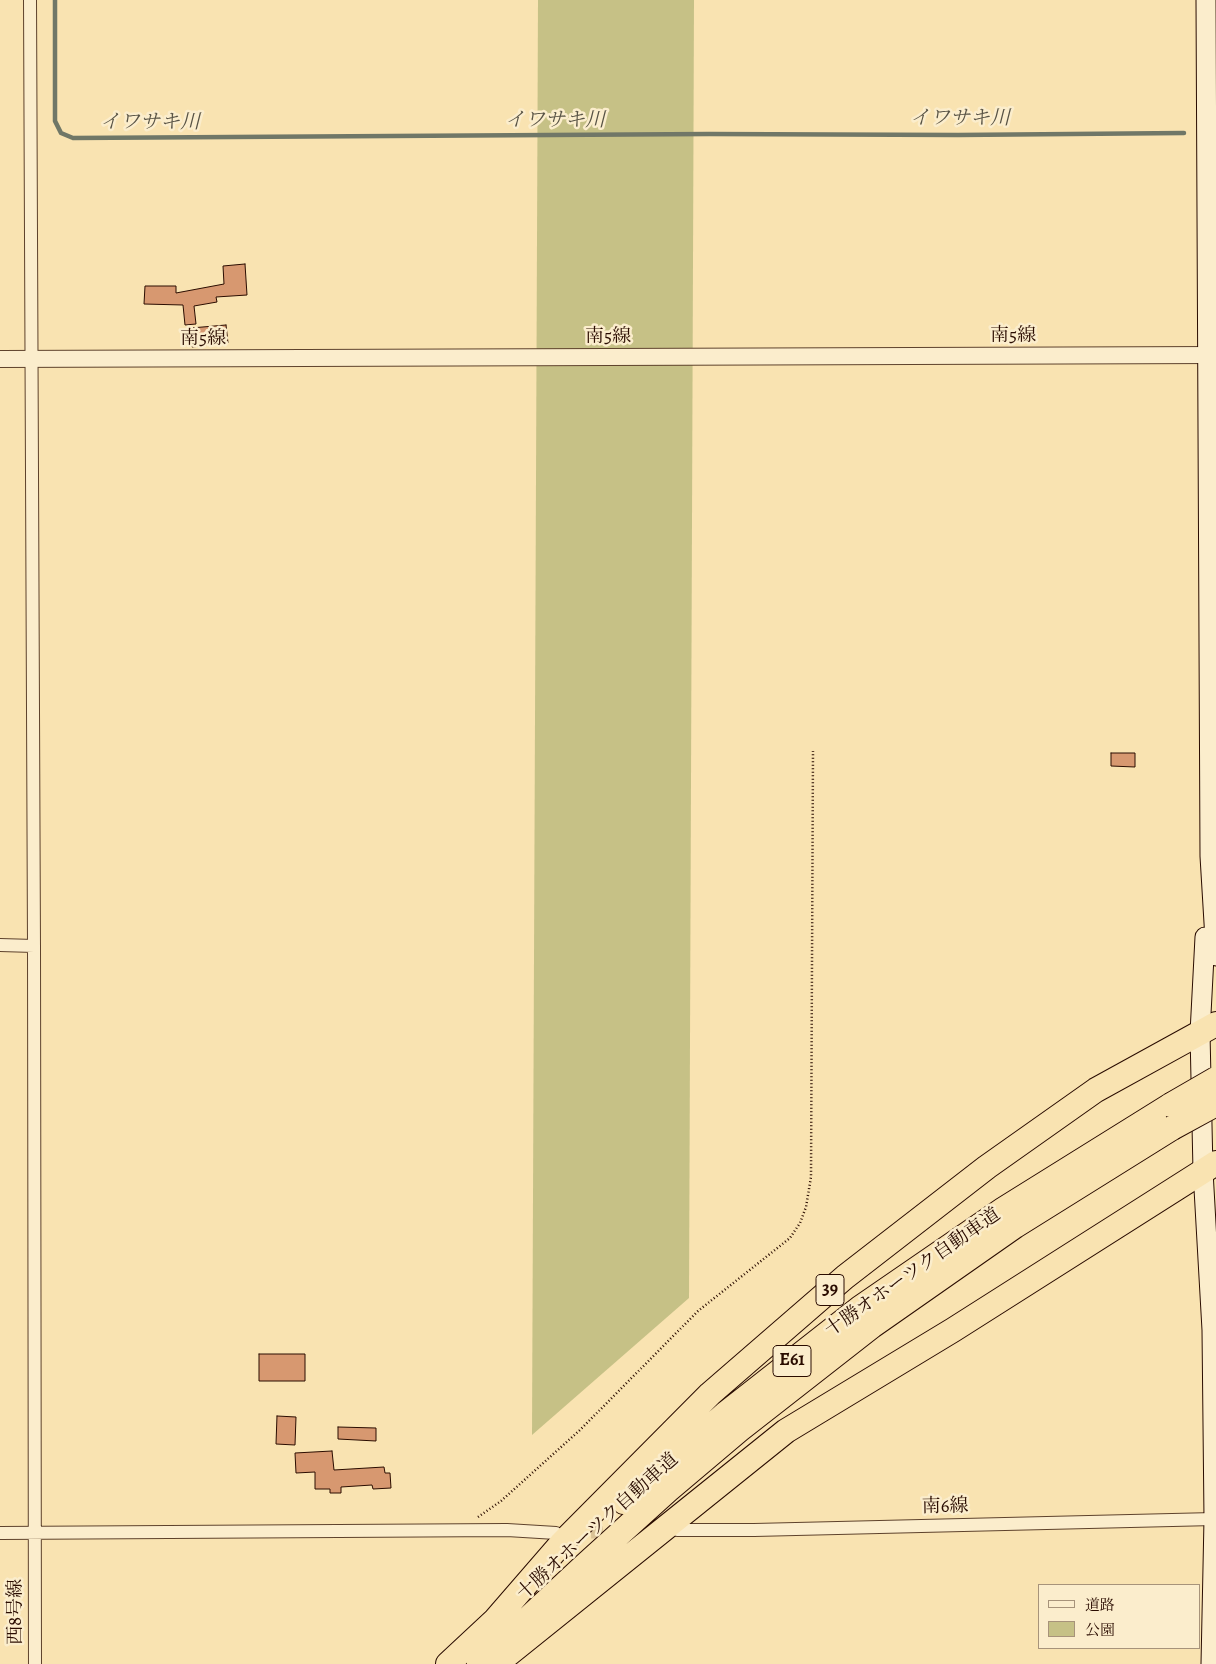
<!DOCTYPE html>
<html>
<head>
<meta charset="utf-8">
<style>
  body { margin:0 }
  #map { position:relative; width:1216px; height:1664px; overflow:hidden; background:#f9e3b1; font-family:Alegreya,"Noto Serif JP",serif }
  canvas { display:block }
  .legend { position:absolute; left:1038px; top:1584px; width:162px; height:65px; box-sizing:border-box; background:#fbedcc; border:1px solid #a7937a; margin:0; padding:6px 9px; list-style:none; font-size:15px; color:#2a0c00 }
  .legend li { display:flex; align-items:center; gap:10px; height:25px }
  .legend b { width:25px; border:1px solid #a7937a }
</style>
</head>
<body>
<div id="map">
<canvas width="1216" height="1664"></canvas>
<ul class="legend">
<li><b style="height:6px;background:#fbedcc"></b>道路</li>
<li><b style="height:14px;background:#c6c186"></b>公園</li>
</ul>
</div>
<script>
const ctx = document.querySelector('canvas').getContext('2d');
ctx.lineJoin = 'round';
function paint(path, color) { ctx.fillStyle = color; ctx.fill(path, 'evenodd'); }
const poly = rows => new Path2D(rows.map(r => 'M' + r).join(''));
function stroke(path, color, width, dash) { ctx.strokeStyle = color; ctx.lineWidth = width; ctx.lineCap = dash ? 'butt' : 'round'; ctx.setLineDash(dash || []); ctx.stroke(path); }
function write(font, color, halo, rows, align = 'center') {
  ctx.font = font + ' Alegreya,"Noto Serif JP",serif'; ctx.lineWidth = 5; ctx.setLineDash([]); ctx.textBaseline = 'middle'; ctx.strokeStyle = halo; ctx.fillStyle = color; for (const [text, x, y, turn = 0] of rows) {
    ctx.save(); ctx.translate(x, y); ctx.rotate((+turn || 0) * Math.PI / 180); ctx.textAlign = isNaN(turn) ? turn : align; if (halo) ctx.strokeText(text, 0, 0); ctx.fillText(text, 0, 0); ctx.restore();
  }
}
paint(poly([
  [538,0,694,0,689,1298,532,1435]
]), '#c6c186');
stroke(poly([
  [55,0,55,121,61,133,73,138,709,134,958,135,1184,133]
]), '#707767', 4.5);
const building = poly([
  [245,264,247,295,216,297,217,302,194,306,196,324,185,325,183,305,144,304,145,286,176,286,176,293,224,284,223,266,245,264],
  [226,325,228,343,192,347,191,328,226,325],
  [1111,753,1135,753,1135,767,1111,766,1111,753],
  [259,1354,305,1354,305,1381,259,1381,259,1354],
  [277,1416,296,1417,295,1445,276,1444,277,1416],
  [338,1427,376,1428,376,1441,338,1439,338,1427],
  [332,1451,334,1470,384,1467,385,1473,390,1473,391,1488,373,1489,372,1485,341,1487,341,1493,330,1493,330,1489,315,1489,315,1472,296,1473,295,1453,332,1451]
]);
paint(building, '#d79870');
stroke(building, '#2a0c00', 1);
stroke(poly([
  [573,1533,658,1531]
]), '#dac396', 12, [12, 6]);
const minor = poly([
  [30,0,34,946,35,1664],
  [0,945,34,946],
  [677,1530,754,1530,1214,1519],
  [0,1533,507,1530,556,1533]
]);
const tertiary = poly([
  [0,359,1216,355]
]);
const secondary = poly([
  [1206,0,1210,856,1216,956],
  [1205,937,1200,1033,1203,1171,1212,1330,1214,1519,1211,1664]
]);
const motorway = poly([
  [624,1502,725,1414,860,1308,1004,1209,1171,1105],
  [496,1619,561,1544,710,1394,845,1277,987,1167,1096,1090,1216,1024],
  [448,1664,507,1609],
  [479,1664,583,1567,668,1490,739,1430,872,1326,1015,1226,1172,1128],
  [496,1664,786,1431,953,1330,1216,1163]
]);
stroke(minor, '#5e422c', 14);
stroke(tertiary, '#5e422c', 18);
stroke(secondary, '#2a0c00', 21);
stroke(motorway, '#2a0c00', 26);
stroke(poly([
  [478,1517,501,1501,580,1430,698,1311,790,1238,800,1223,806,1207,811,1177,813,751]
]), '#2a0c00', 2.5, [1, 2.5]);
stroke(minor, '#fbedcc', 12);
stroke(tertiary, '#fbedcc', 16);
stroke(secondary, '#fbedcc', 19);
stroke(motorway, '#f9e3b1', 24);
const motorwayBridge = poly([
  [1171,1105,1216,1079],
  [1172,1128,1216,1104]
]);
stroke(motorwayBridge, '#2a0c00', 26, []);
stroke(motorwayBridge, '#f9e3b1', 24);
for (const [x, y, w] of [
  [830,1290,28],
  [792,1361,38]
]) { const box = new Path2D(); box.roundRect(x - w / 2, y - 15.5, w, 31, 4); ctx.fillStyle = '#fbedcc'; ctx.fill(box); stroke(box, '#2a0c00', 1); }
write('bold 18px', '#2a0c00', null, [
  ["39",830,1290],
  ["E61",792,1361]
]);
write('19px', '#2a0c00', '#fbedcc', [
  ["南5線",1013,336],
  ["南5線",608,337],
  ["南5線",203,339],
  ["十勝オホーツク自動車道",913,1273,-35],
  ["南6線",945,1507,-1],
  ["十勝オホーツク自動車道",598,1527,-42],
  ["西8号線",16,1612,-90]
]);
write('italic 20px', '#585345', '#fbedcc', [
  ["イワサキ川",960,119],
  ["イワサキ川",555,121],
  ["イワサキ川",150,123]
]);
</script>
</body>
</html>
